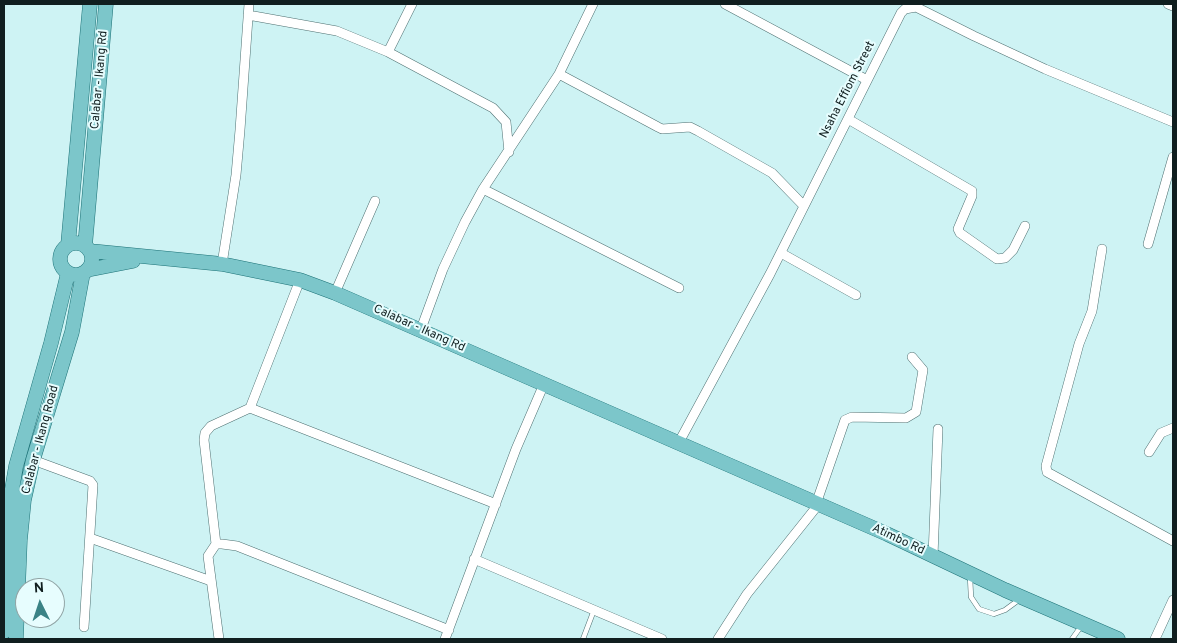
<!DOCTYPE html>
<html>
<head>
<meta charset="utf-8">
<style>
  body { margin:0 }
  #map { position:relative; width:1177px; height:643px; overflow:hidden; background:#cef3f4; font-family:Overpass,sans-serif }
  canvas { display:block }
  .frame { position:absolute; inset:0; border:5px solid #101e1f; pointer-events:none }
  .north { position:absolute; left:15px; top:578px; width:50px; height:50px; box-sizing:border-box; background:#e7fdfe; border:1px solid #91a4a5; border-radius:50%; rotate:356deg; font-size:14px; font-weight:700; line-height:20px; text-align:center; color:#101e1f }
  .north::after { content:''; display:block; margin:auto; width:18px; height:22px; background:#3a8386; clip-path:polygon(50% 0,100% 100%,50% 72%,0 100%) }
</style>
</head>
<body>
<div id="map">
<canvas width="1177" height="643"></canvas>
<div class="frame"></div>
<div class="north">N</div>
</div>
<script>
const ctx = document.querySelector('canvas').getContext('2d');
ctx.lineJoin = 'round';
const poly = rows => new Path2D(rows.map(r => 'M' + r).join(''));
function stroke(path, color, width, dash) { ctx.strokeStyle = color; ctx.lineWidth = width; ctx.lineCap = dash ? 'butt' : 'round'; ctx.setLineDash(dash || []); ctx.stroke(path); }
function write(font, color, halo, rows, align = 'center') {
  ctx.font = font + ' Overpass,sans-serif'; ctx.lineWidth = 4; ctx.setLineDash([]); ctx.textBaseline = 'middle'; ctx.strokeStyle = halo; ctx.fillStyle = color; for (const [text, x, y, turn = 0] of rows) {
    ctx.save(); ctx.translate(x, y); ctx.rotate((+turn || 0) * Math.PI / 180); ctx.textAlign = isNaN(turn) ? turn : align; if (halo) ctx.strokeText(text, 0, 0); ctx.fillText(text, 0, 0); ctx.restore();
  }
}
const service = poly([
  [970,577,971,597,979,609,994,614,1005,610,1020,599],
  [583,639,594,610],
  [1072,639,1082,625]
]);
const minor = poly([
  [725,4,867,80],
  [1168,4,1173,6],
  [248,15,337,31,388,52,493,108,506,122,509,152],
  [388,52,412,4],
  [559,74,658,127,662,129,690,127,698,131,772,173,804,206],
  [848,119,972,191,972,196,958,229,960,233,997,259,1005,258,1013,250,1025,226],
  [483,189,679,288],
  [1148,244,1173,157],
  [1102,249,1092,311,1079,344,1046,466,1047,472,1173,541],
  [781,253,856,295],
  [222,264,236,175,240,130,249,4],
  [335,293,375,201],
  [421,329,443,269,465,222,483,189,559,74,593,4],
  [250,408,496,504],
  [678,444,770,274,901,13,905,9,916,7,974,36,1045,69,1173,122],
  [1149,452,1161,433,1173,428],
  [33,460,90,481,93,485,84,627],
  [816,504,845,420,852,417,906,418,916,412,923,370,912,357],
  [90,538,211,581],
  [216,544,204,440,205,433,211,426,250,408,300,280],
  [933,556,938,429],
  [474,559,662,639],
  [219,639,208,556,216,544,222,544,237,546,449,630],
  [445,639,516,449,544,384],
  [718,639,747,594,818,505],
  [1155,639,1173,600]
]);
const primary = poly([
  '60 259a16 16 0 1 1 32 0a16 16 0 1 1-32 0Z',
  [68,245,90,4],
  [85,246,106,4],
  [90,251,222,264,300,280,335,293,887,534,1005,590,1118,639],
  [87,270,133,261],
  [4,632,7,542,10,501,16,466,51,343,68,273],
  [16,639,20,540,24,500,33,460,72,332,83,273]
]);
stroke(service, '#4e7071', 5.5);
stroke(minor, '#4e7071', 10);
stroke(primary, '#1d7277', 15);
stroke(service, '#fff', 4.5);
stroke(minor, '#fff', 9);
stroke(primary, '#7cc6ca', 14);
write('12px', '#101e1f', '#e7fdfe', [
  ["Calabar - Ikang Rd",100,80,-85],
  ["Nsaha Effiom Street",848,90,-63],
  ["Calabar - Ikang Rd",419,329,24],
  ["Calabar - Ikang Road",41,440,-75],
  ["Atimbo Rd",898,540,25]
]);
</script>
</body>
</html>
